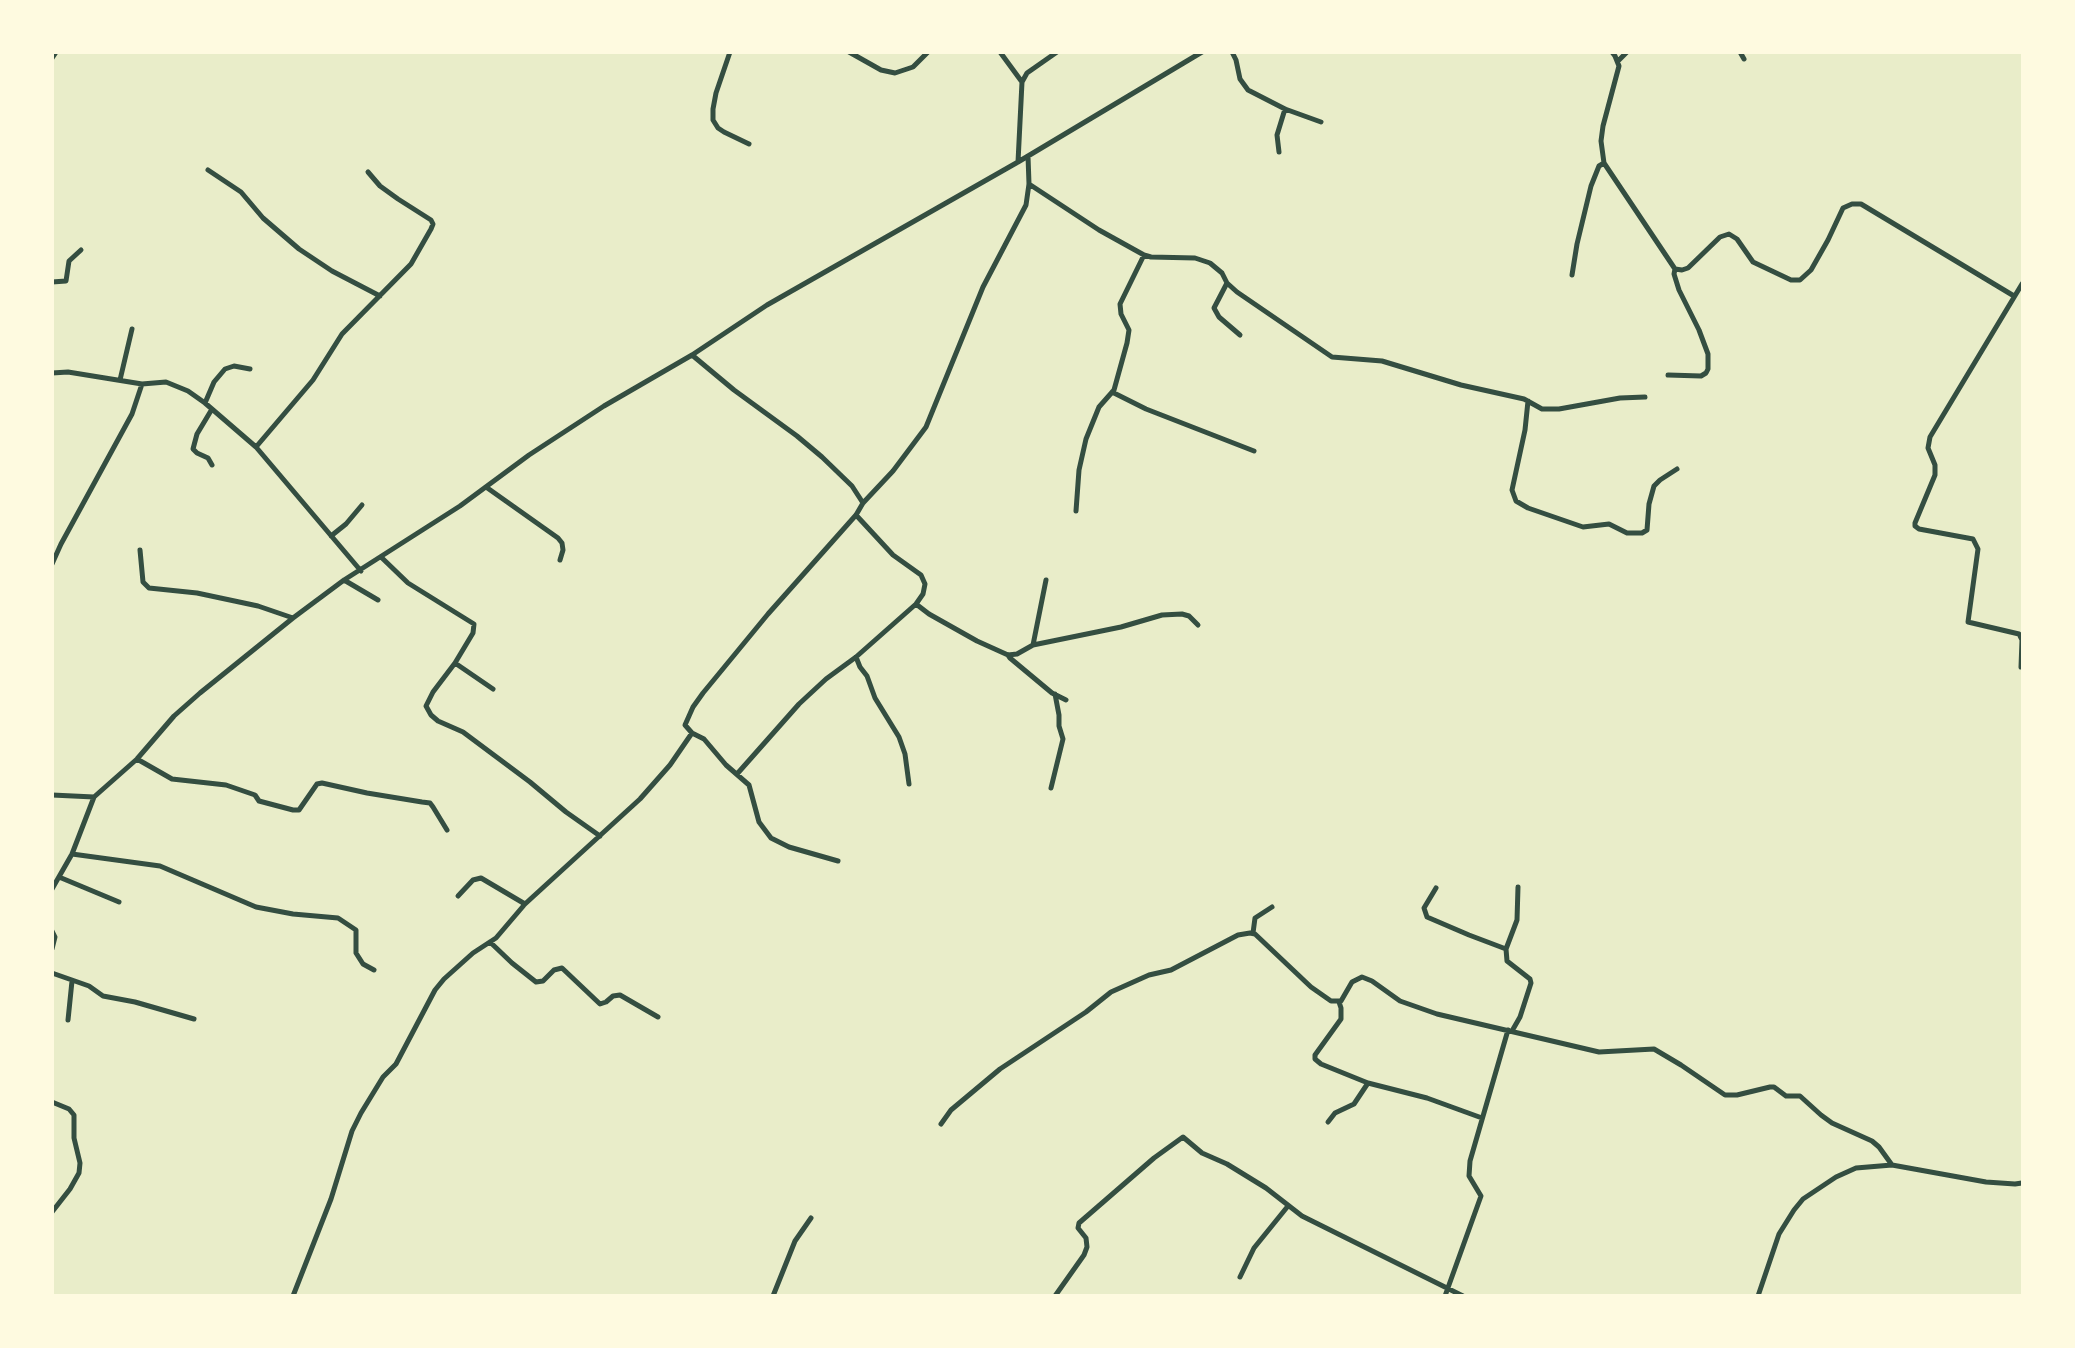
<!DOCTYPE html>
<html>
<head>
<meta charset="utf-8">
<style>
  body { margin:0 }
  #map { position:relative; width:2075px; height:1348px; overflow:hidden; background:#e9edc9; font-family:"Roboto Condensed",sans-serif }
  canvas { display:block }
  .frame { position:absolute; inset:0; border:54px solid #fefae0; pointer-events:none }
</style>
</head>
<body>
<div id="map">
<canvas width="2075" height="1348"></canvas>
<div class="frame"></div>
</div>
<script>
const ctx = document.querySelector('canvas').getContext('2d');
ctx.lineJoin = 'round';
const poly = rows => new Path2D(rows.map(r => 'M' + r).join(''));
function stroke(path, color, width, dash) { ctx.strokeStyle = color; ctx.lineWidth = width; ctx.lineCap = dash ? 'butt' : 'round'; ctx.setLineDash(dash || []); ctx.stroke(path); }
stroke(poly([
  [730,52,716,93,713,109,713,120,718,128,724,132,749,144],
  [849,52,881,70,895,73,913,67,928,52],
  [1000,52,1022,82],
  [1232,52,1236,60,1240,79,1248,90,1285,109,1321,122],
  [1612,52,1615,56,1619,66,1603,126,1601,141,1604,163,1675,269,1682,270,1688,268,1720,237,1729,234,1737,239,1753,262,1791,280,1800,280,1811,270,1828,240,1843,208,1852,204,1861,204,2014,296],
  [1740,52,1744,59],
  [52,58,56,52],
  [1618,61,1627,52],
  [1279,152,1277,135,1285,109],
  [1018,162,1202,52],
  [208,170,241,192,263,218,299,249,332,271,380,296],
  [1029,184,1099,230,1144,255,1151,257,1195,258,1210,263,1222,273,1227,283,1237,292,1332,357,1382,361,1461,385,1524,399,1542,409,1559,409,1620,398,1645,397],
  [1572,275,1577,244,1591,186,1599,166,1604,163],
  [52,282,66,281,69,261,81,250],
  [1227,283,1214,308,1219,317,1240,335],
  [692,355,734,390,797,436,822,457,852,486,863,503],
  [52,373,68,372,142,384,166,382,188,391,205,403,256,447,361,571],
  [1668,375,1701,376,1706,373,1708,369,1708,354,1699,330,1679,290,1674,274,1675,269],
  [120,380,132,329],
  [1112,392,1146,409,1254,451],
  [1528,401,1525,430,1512,490,1516,501,1528,508,1583,527,1609,524,1627,533,1642,533,1647,530,1649,504,1654,486,1660,480,1677,469],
  [205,403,214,382,225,369,234,366,250,369],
  [256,447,313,380,342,334,411,264,431,229,433,224,431,220,398,199,380,186,368,172],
  [212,465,208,458,197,453,193,449,197,434,212,409],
  [486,487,558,538,562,543,563,550,560,560],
  [1076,511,1079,470,1086,439,1099,407,1114,390,1127,343,1129,330,1121,314,1120,304,1144,255],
  [331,536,346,524,362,505],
  [140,550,143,582,149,588,197,593,258,606,293,618],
  [381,557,408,583,474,624,473,633,455,663],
  [52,564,61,544,132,414,142,384],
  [344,580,378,600],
  [916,604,929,614,977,641,1008,655,1017,654,1033,645,1121,627,1162,615,1182,614,1189,616,1198,625],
  [1033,645,1046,580],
  [1008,655,1010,658,1052,693,1066,700],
  [856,657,860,667,867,676,875,698,899,737,905,754,909,784],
  [2021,667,2022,640,2019,634,1968,622,1978,549,1973,539,1919,529,1915,526,1915,523,1935,475,1935,465,1928,448,1930,437,2022,284],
  [493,689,455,663,433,692,426,706,431,715,438,721,463,732,530,782,566,812,600,836],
  [692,733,704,739,726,765,749,785,759,822,771,838,789,847,838,861],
  [137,759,172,779,226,785,255,795,259,801,293,810,299,810,317,784,322,783,367,793,422,802,430,803,433,807,447,830],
  [737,774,799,704,826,679,856,657,916,604,923,594,925,584,921,575,893,555,856,515],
  [1051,788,1063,739,1059,726,1059,715,1055,694],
  [52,795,94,797,137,759,174,716,200,693,293,618,344,580,460,506,529,455,604,406,692,355,767,305,1018,162,1022,82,1027,73,1057,52],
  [72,854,160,866,256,907,293,914,338,918,356,930,356,953,363,964,374,970],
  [59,877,119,902],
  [1436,888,1424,908,1427,917,1469,935,1506,949,1507,961,1530,979,1531,983,1520,1017,1512,1031],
  [52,889,72,854,94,797],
  [458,896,473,880,481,878,525,904],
  [52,931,55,937,52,949],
  [1253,933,1255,918,1272,907],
  [490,942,512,963,536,982,543,981,554,970,562,968,600,1004,606,1002,613,996,620,995,658,1017],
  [1506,949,1517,920,1518,887],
  [52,973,89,986,103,996,135,1002,194,1019],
  [1339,1002,1341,1008,1341,1019,1315,1055,1315,1059,1321,1064,1368,1083],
  [68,1020,72,981],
  [52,1102,69,1109,74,1115,74,1138,80,1163,79,1173,70,1189,52,1212],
  [1328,1122,1335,1113,1354,1104,1368,1083,1427,1098,1482,1118],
  [941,1124,951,1110,1000,1069,1086,1012,1111,992,1149,975,1171,970,1238,935,1250,933,1255,934,1311,987,1331,1001,1341,1001,1352,982,1362,977,1372,981,1400,1001,1437,1014,1599,1052,1654,1049,1681,1065,1725,1095,1737,1095,1770,1087,1774,1087,1786,1096,1800,1096,1821,1115,1832,1123,1872,1141,1879,1147,1892,1165],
  [1240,1277,1254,1248,1288,1206],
  [293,1296,331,1199,352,1131,361,1113,383,1077,396,1064,435,990,444,979,473,953,496,938,525,904,640,799,670,765,692,733,685,725,693,707,703,693,768,614,856,515,863,503,893,471,926,427,983,287,1026,205,1029,184,1028,156],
  [773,1296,795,1241,811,1218],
  [1055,1296,1084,1255,1087,1247,1086,1238,1078,1228,1079,1223,1154,1158,1183,1137,1202,1153,1227,1164,1266,1188,1302,1216,1463,1296],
  [1445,1296,1481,1196,1469,1176,1470,1161,1508,1030],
  [1758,1296,1779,1234,1794,1210,1803,1199,1836,1177,1856,1168,1892,1165,1986,1182,2015,1184,2022,1183]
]), '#344e41', 5);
</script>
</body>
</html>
